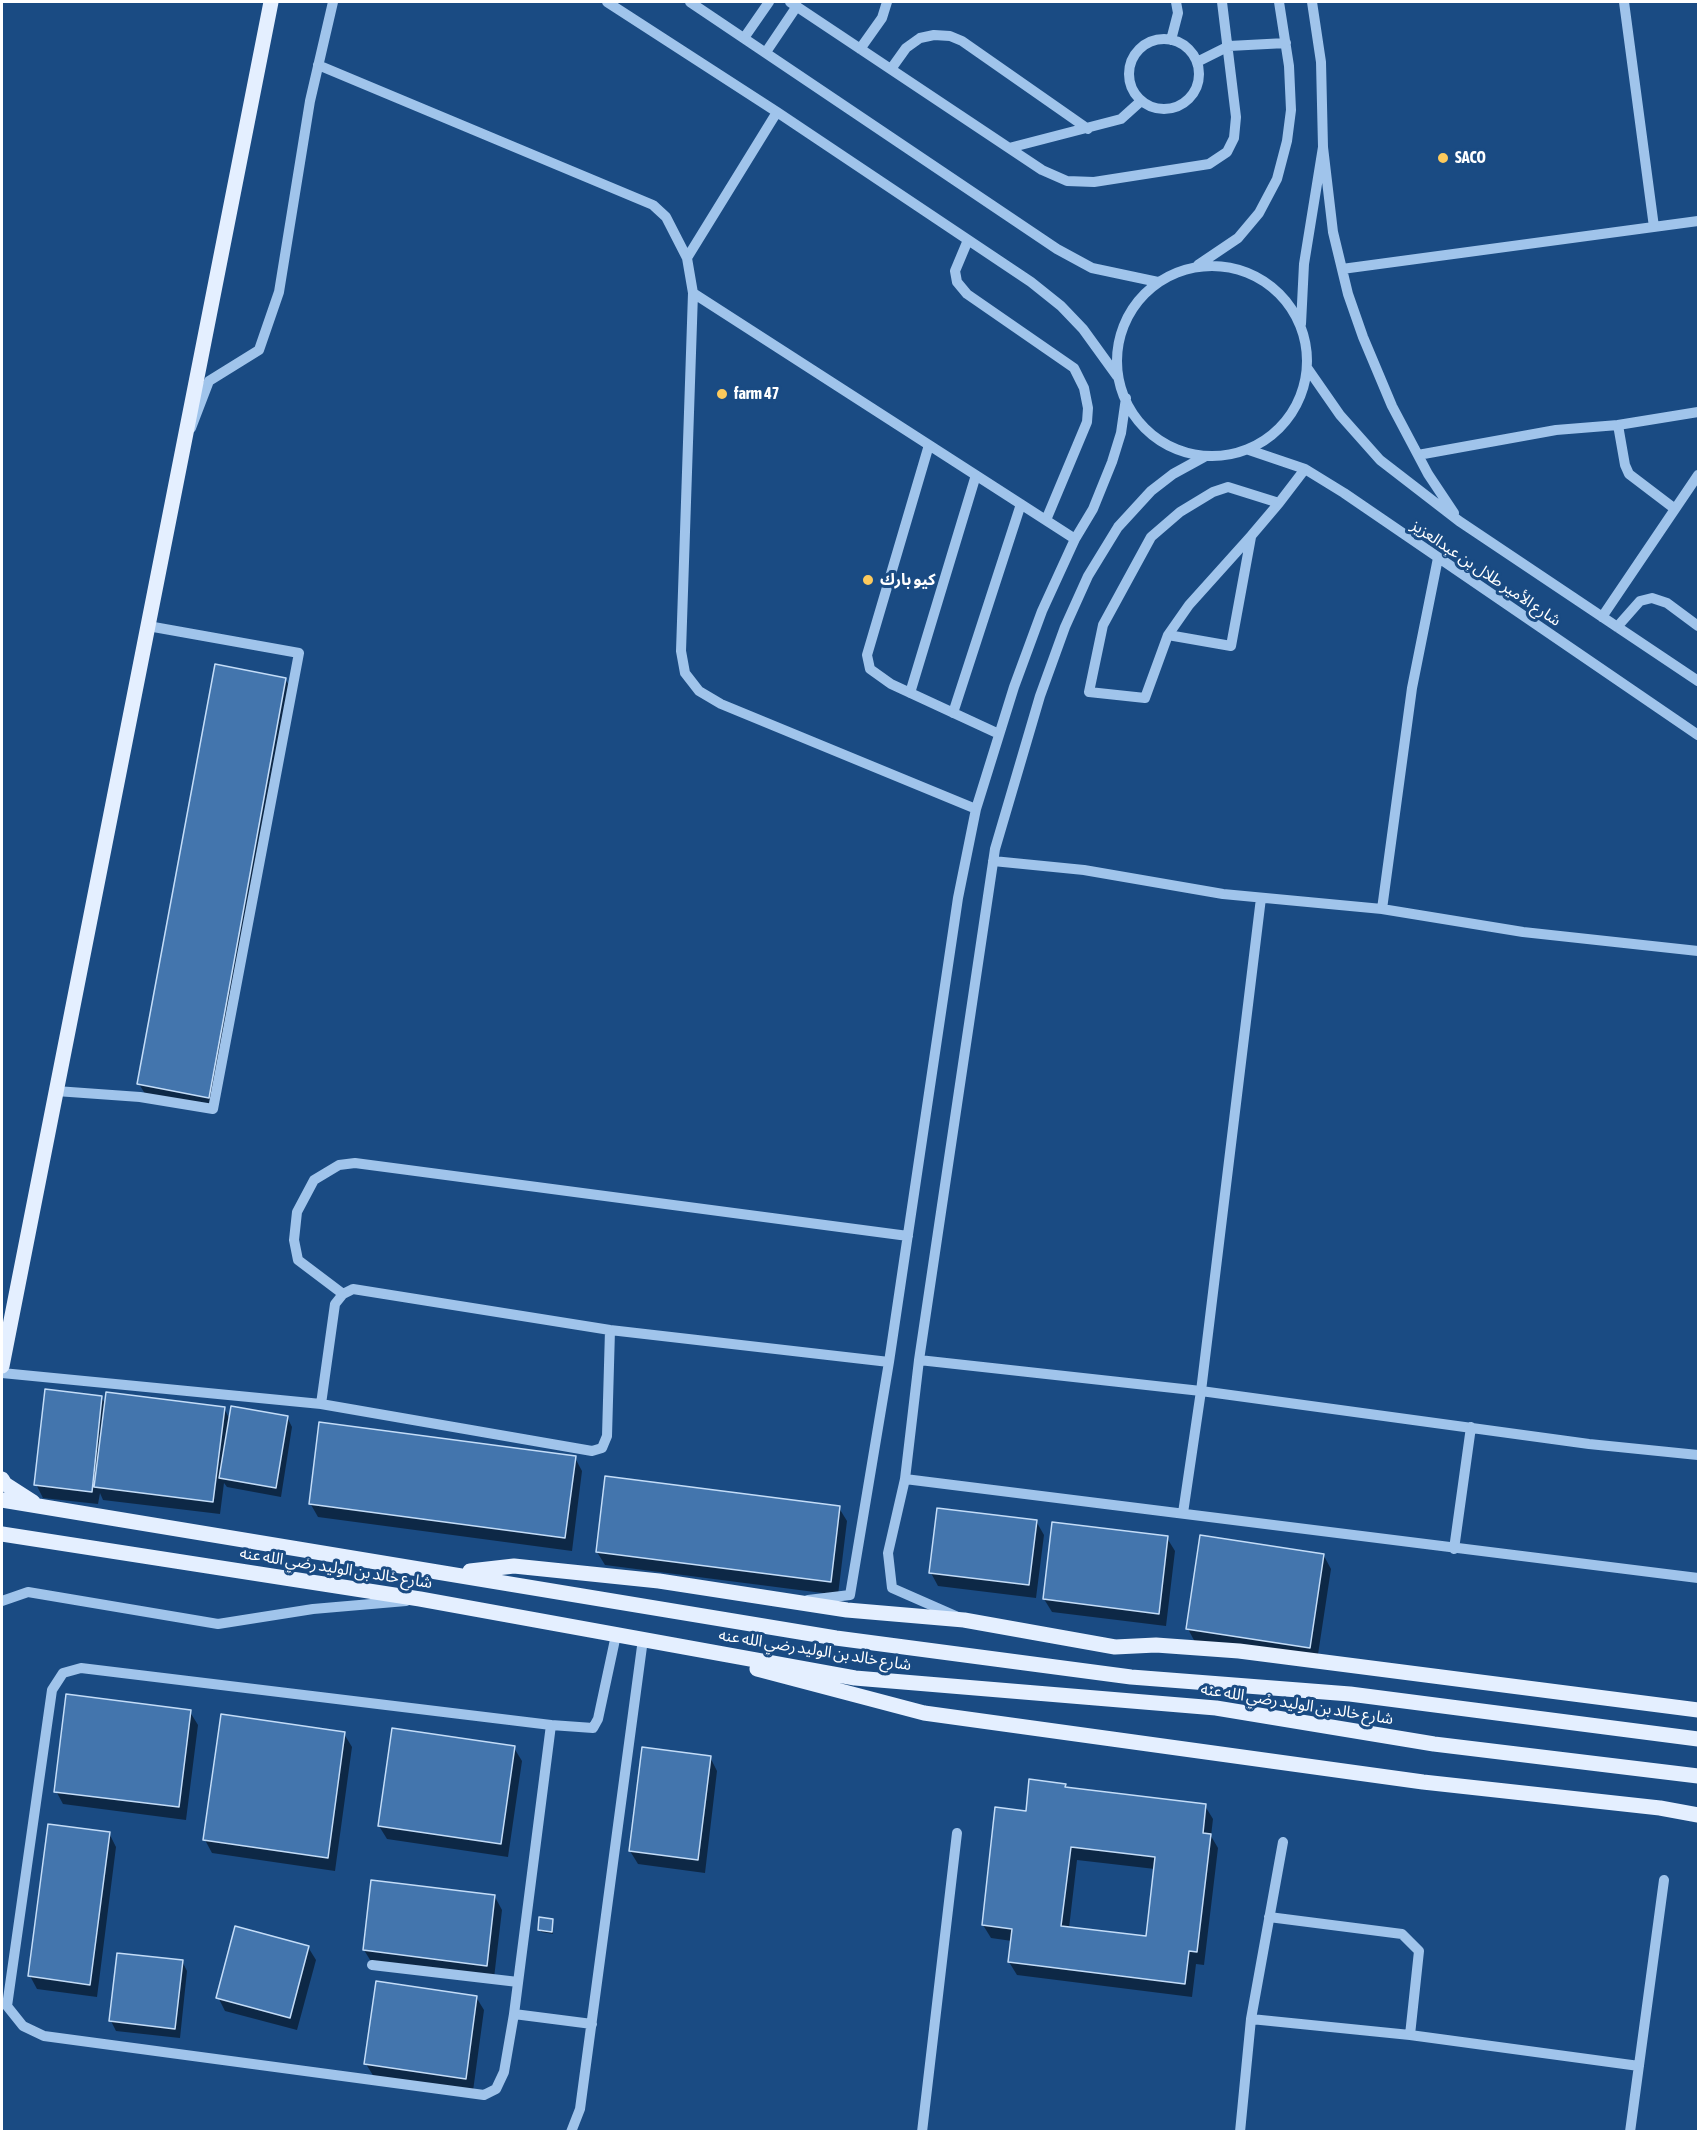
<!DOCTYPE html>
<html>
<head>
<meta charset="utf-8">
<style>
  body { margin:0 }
  #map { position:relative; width:1700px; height:2133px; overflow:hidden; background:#1a4b83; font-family:"Asap Condensed",sans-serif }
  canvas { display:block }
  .frame { position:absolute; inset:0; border:3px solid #fff; pointer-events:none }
</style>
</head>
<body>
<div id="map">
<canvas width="1700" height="2133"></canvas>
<div class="frame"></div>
</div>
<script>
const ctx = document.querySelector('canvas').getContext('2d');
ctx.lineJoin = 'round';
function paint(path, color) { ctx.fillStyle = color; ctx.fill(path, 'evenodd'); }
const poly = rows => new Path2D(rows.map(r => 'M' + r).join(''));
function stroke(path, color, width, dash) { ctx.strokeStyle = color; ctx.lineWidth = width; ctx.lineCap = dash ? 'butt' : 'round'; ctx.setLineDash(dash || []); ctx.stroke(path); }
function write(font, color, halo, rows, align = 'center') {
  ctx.font = font + ' "Asap Condensed","Noto Sans Arabic",sans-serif'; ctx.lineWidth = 6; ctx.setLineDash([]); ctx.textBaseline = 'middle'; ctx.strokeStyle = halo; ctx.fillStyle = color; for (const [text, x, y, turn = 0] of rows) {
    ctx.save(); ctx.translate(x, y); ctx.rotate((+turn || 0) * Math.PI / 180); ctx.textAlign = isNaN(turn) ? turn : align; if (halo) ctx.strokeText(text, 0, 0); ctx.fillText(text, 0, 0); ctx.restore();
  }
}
paint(poly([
  [285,679,293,692,216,1110,147,1097,139,1084],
  [101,1397,106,1405,224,1408,230,1420,287,1417,292,1427,281,1497,227,1487,224,1483,220,1514,103,1500,100,1493,98,1504,43,1498,36,1484],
  [575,1458,582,1471,572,1551,318,1517,310,1503],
  [839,1508,847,1521,838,1595,605,1565,597,1552],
  [1036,1521,1044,1535,1036,1598,938,1586,931,1573],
  [1167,1538,1175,1551,1166,1626,1052,1612,1044,1599],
  [1324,1556,1331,1569,1317,1661,1195,1642,1188,1629],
  [190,1712,198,1725,186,1820,63,1804,56,1791],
  [344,1734,352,1747,335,1871,212,1853,205,1840],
  [514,1748,522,1761,508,1857,387,1839,379,1826],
  [710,1757,717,1771,705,1873,638,1864,630,1851],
  [1065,1785,1067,1789,1205,1806,1213,1819,1211,1836,1218,1848,1204,1965,1196,1964,1192,1997,1017,1975,1009,1962,1012,1941,991,1938,983,1925,1027,1812],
  [1077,1860,1155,1869,1147,1938,1069,1928],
  [109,1833,116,1847,97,1997,37,1989,30,1976],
  [495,1897,502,1910,494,1978,372,1963,364,1950],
  [552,1920,553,1934,541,1932,540,1930],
  [308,1947,316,1960,297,2030,225,2011,218,1997],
  [182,1961,187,1971,180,2038,116,2031,111,2021],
  [476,1997,484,2010,473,2091,374,2077,366,2064]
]), '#0007');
const building = poly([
  [215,664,286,678,209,1098,137,1084,215,664],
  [45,1389,102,1396,92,1492,34,1485,45,1389],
  [106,1392,225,1407,213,1502,94,1487,106,1392],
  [231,1406,288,1416,276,1488,219,1478,231,1406],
  [319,1422,576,1456,565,1538,309,1504,319,1422],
  [605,1476,840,1506,831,1582,596,1552,605,1476],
  [937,1508,1037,1520,1029,1585,929,1573,937,1508],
  [1052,1522,1168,1536,1159,1614,1043,1599,1052,1522],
  [1200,1535,1324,1554,1310,1648,1186,1629,1200,1535],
  [66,1694,191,1710,179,1807,54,1792,66,1694],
  [221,1714,345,1732,328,1858,203,1840,221,1714],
  [392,1728,515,1746,501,1844,378,1826,392,1728],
  [642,1747,711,1756,698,1860,629,1851,642,1747],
  [1029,1779,1066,1784,1065,1787,1206,1804,1203,1833,1211,1834,1197,1952,1189,1951,1185,1984,1008,1962,1012,1929,982,1925,995,1807,1026,1811,1029,1779],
  [1071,1847,1155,1857,1146,1936,1061,1926,1071,1847],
  [48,1824,110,1832,90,1985,28,1976,48,1824],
  [371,1880,495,1895,487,1966,363,1950,371,1880],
  [539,1917,553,1919,552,1932,538,1930,539,1917],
  [235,1926,309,1946,290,2018,216,1998,235,1926],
  [117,1953,183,1960,175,2029,109,2021,117,1953],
  [376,1981,477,1996,466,2079,364,2064,376,1981]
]);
paint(building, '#4375ad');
stroke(building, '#c4ddf8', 1.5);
stroke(poly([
  [607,2,777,112,1031,282,1061,306,1083,329,1117,376],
  [690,2,1057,249,1092,268,1158,282],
  [790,2,1042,170,1067,181,1094,182,1209,164,1227,152,1234,138,1236,117,1222,2],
  [1624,2,1654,227],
  [744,38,769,2],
  '1129 74a35 35 0 1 1 70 0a35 35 0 1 1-70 0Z',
  [1171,40,1178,13,1176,2],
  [860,49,882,18,887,2],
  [766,52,797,6],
  [1197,62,1229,46,1286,43],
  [318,65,653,205,666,217,687,258],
  [891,69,906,48,920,38,934,35,950,36,962,41,1088,129],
  [777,112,687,258,693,293,1075,539],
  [1323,147,1333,232,1348,294,1363,337,1392,406,1428,474,1454,513],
  [1009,148,1121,119,1141,101],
  [968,240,955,271,957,282,967,294,1074,368,1084,388,1088,408,1087,422,1046,520],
  [1198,265,1238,238,1259,213,1277,179,1287,141,1291,110,1289,66,1279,2],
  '1117 361a95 95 0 1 1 190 0a95 95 0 1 1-190 0Z',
  [1342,269,1698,221],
  [693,293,681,651,685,673,699,691,721,704,976,809],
  [1301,324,1304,264,1323,147,1321,62,1312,2],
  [1308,369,1340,415,1380,460,1459,521,1698,681],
  [1618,425,1625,465,1629,474,1675,509],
  [191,428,209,381,259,350,279,292,310,101,333,2],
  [929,445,867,655,870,669,891,684,999,734],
  [1249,450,1305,469,1344,493,1698,735],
  [1418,455,1556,430,1618,425,1698,412],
  [1279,503,1228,487,1213,492,1180,512,1151,537,1103,625,1089,692,1145,698,1168,635,1189,605,1251,536,1279,503,1305,469],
  [1602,617,1698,475],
  [1617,627,1640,601,1652,598,1667,603,1698,626],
  [1168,635,1231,646,1251,537],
  [910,693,976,475],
  [953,713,1021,504],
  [993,861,1084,870,1223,894,1382,909,1412,688,1438,558],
  [1382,909,1523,932,1698,951],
  [56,1091,140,1097,213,1109,299,653,148,626],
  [343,1294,298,1260,294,1240,297,1212,314,1180,339,1165,355,1163,908,1236],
  [919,1360,1201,1391,1589,1444,1698,1455],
  [2,1373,321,1404,592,1451,602,1448,607,1436,610,1330],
  [321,1404,335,1304,343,1294,353,1289,610,1330,889,1362],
  [905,1479,1698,1578],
  [1183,1513,1201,1391,1261,898],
  [1454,1549,1471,1427],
  [808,1600,850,1595,889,1362,958,898,976,809,1014,687,1042,611,1075,539,1093,509,1112,462,1121,433,1126,398],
  [2,1601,28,1592,218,1624,313,1609,406,1601],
  [958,1617,892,1588,888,1553,905,1479,919,1360,995,849,1040,696,1065,627,1088,576,1118,527,1151,491,1173,474,1204,457],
  [551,1725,514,2014,592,2024],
  [1269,1917,1402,1934,1419,1951,1410,2035],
  [372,1965,518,1982],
  [514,2014,504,2072,496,2089,484,2095,44,2036,23,2026,7,2006,52,1690,63,1673,81,1668,551,1725,593,1728,598,1719,616,1635],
  [1251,2019,1410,2035,1639,2066],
  [571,2132,580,2109,643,1639],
  [922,2132,957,1833],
  [1240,2132,1251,2019,1283,1842],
  [1630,2132,1664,1880]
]), '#a0c4eb', 10);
stroke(poly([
  [2,1366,271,2],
  [2,1479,5,1484,33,1502],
  [2,1500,836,1638,1131,1677,1350,1694,1698,1739],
  [2,1534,420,1599,855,1678,1216,1708,1434,1744,1698,1776],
  [470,1571,514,1566,659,1581,847,1610,964,1620,1115,1647,1156,1645,1239,1651,1698,1710],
  [757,1669,924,1713,1423,1782,1660,1808,1698,1815]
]), '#e4efff', 15);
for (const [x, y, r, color] of [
  [1443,158,6,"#fdca5c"],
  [722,394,6,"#fdca5c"],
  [868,580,6,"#fdca5c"]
]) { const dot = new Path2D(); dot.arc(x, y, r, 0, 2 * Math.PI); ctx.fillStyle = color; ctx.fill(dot); stroke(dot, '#1a4b83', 2); }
write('bold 16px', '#fff', '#1a4b83', [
  ["SACO",1455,158],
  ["farm 47",734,394],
  ["كيو بارك",880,580]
], 'left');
write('16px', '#fff', '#1a4b83', [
  ["شارع الأمير طلال بن عبدالعزيز",1486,573,34],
  ["شارع خالد بن الوليد رضي الله عنه",336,1568,9],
  ["شارع خالد بن الوليد رضي الله عنه",815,1650,9],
  ["شارع خالد بن الوليد رضي الله عنه",1297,1704,9]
]);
</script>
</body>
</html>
